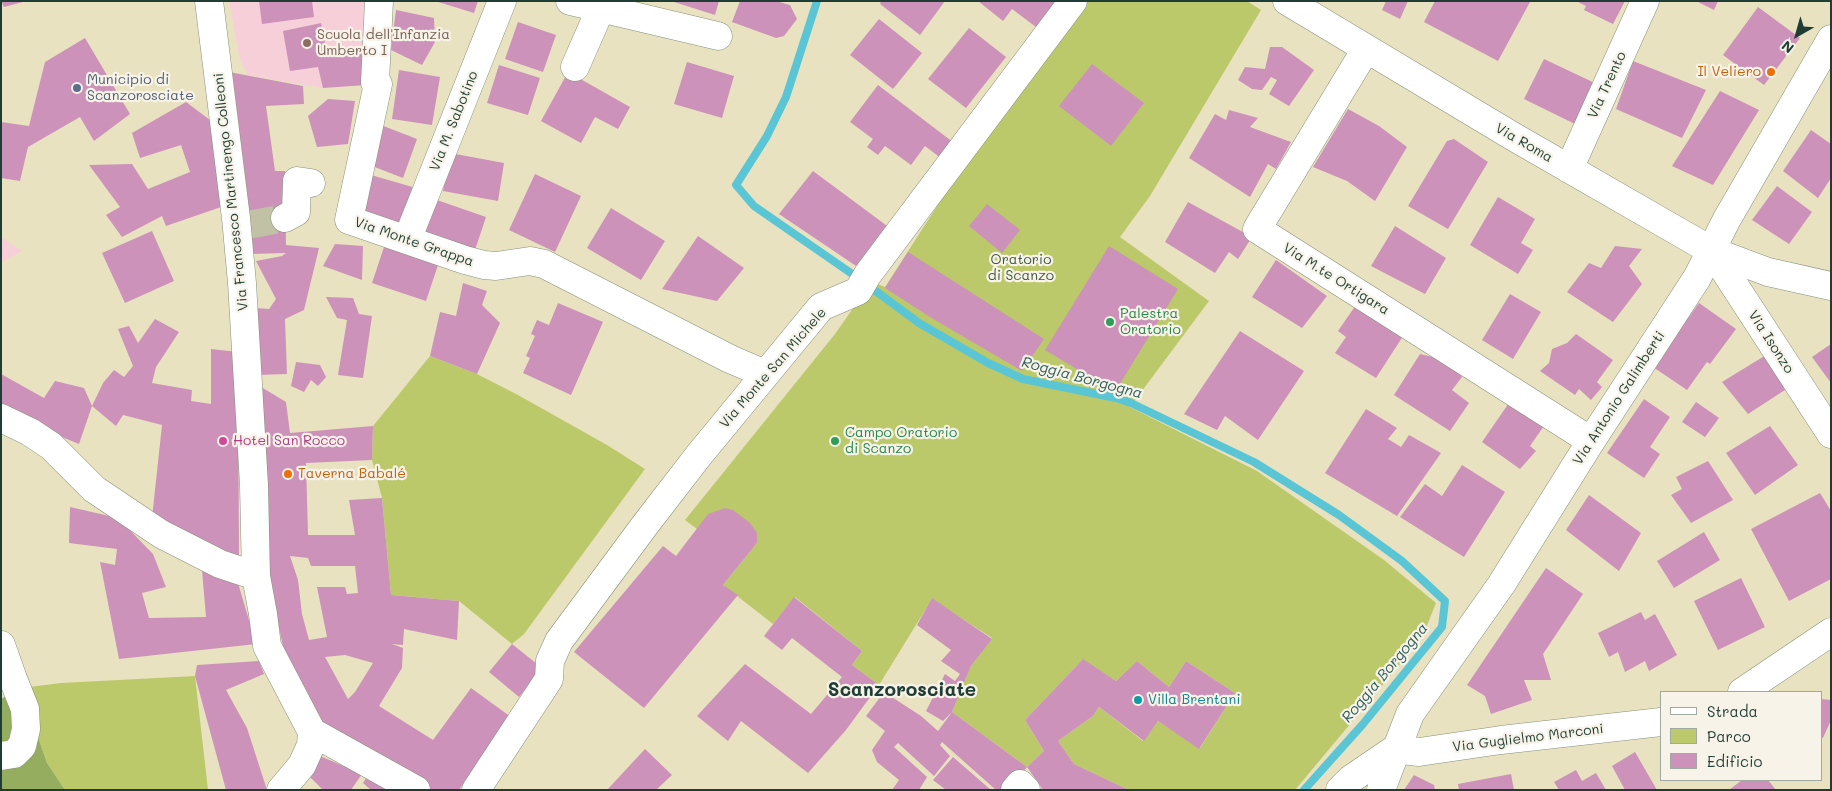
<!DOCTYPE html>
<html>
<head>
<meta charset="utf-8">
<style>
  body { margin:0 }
  #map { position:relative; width:1832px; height:791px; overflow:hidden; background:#e9e2c1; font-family:Mali,sans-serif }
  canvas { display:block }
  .frame { position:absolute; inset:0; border:2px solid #1f3d34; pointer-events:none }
  .legend { position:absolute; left:1660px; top:691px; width:162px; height:90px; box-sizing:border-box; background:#f7f3e8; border:1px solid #a1aaa0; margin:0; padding:6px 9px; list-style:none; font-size:15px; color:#1f3d34 }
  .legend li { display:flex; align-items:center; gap:10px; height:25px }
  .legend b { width:25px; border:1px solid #a1aaa0 }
  .north { position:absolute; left:1772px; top:10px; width:50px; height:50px; -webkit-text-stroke:4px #f7f3e8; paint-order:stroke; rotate:218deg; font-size:14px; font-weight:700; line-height:20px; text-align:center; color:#1f3d34 }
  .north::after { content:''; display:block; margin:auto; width:18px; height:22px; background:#1f3d34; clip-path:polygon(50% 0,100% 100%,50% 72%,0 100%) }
</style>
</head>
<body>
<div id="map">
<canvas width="1832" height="791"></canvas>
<div class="frame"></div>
<ul class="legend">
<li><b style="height:6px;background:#fff"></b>Strada</li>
<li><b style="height:14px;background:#bcc96b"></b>Parco</li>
<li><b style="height:14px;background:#cc92b9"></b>Edificio</li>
</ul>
<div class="north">N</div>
</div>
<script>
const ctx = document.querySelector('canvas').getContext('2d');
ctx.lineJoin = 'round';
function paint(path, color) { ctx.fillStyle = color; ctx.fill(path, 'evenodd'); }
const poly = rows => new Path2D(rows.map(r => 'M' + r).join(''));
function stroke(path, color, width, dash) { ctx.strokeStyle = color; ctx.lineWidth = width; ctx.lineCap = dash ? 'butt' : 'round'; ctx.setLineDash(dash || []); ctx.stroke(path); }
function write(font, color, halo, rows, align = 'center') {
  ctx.font = font + ' Mali,sans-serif'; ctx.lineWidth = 4.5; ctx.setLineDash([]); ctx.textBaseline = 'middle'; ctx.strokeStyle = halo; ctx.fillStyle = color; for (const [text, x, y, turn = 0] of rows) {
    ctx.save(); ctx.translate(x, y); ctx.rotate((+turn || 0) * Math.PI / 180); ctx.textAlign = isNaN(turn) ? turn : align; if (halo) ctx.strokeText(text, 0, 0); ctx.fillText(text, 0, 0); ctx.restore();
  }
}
paint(poly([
  [229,1,379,1,378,84,323,88,248,75,240,60],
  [1,237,22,251,1,263]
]), '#f6cfd8');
paint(poly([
  [1079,1,1247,1,1261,10,1150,196,1120,237,1209,301,1130,407,1257,471,1384,560,1436,603,1422,638,1295,790,1129,790,1074,764,1058,741,1093,716,1099,707,1143,741,1158,721,1200,748,1235,693,1186,661,1169,687,1137,661,1116,681,1082,660,1025,720,1044,751,1027,767,952,712,971,666,992,638,932,599,879,685,852,665,862,651,795,597,773,624,723,585,757,543,757,533,697,529,685,520,835,334,854,307,865,279,885,287,1008,96],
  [430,356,477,374,518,395,607,445,645,469,524,634,512,644,459,601,391,595,382,498,372,460,373,426],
  [195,676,208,790,65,790,47,763,21,688,61,683]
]), '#bcc96b');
paint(poly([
  [21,688,47,763,65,790,1,790,1,699]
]), '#95ad5f');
stroke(poly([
  [817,1,786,97,767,136,736,185,754,206,858,278,919,323,988,363,1023,379,1116,398,1131,403,1254,462,1339,515,1402,561,1445,601,1442,627,1363,724,1304,790]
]), '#5ac5d4', 8);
paint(poly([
  [1,1,23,1,23,2,4,7],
  [259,1,312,1,314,17,262,24],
  [435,1,478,1,474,13],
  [671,1,719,1,715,15],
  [740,1,776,1,790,5,797,19,784,36,776,38,732,22],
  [881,1,945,1,920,35,880,4],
  [978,1,1056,1,1036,27,1012,9,1003,21],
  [1386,1,1408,1,1400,19,1382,10],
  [1435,1,1528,1,1530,2,1498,61,1424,22],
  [1576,1,1625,1,1613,24,1584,10,1586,6],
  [1696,1,1718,1,1714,10],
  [1758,7,1800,38,1764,85,1723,55],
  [396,10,434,18,435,42,422,65,391,50],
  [879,19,922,53,893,89,850,55],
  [518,22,556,35,543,72,505,59],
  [321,23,327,53,364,51,366,85,323,88,318,67,290,71,283,31],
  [969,28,1006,57,966,108,928,79],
  [85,38,130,114,94,141,80,117,28,147,20,181,1,178,1,122,29,126,45,62],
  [1270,47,1282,47,1314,70,1289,106,1269,94,1277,80,1271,77,1262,90,1252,89,1238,80,1245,67,1265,69],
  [1544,59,1599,85,1579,126,1524,99],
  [1633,61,1706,90,1682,138,1616,109],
  [687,62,734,76,722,118,674,104],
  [1092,64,1144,103,1111,146,1059,106],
  [499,65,540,78,528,115,487,103],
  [399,70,440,77,432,125,392,119],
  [229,72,303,86,304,104,266,106,275,171,285,171,286,245,319,248,304,310,285,319,287,374,258,375,256,308,269,309,276,299,256,261,282,256,286,253,251,254],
  [568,72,630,107,618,129,595,117,581,143,541,121],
  [878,85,958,146,946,162,925,146,911,165,885,146,878,155,867,147,873,139,850,122],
  [1720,91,1759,110,1713,185,1672,166],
  [328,99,355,101,348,144,317,147,308,116],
  [186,102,210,120,224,206,166,226,162,216,122,237,106,215,120,207,89,165,132,164,148,189,190,172,181,145,140,158,132,133],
  [1348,109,1379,126,1407,147,1375,201,1347,181,1313,167],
  [1229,110,1258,118,1250,127,1291,142,1276,169,1268,164,1250,197,1189,158,1215,114,1226,120],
  [381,125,417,139,403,178,367,164],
  [1811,130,1831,144,1831,178,1818,198,1783,171],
  [1454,139,1488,162,1448,229,1408,206,1447,141],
  [450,153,504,163,498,201,443,191],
  [813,171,898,234,868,274,779,214],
  [535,174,581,196,555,252,509,230],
  [371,175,416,188,404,231,358,218],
  [1777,186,1812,212,1789,244,1752,220],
  [1498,197,1535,219,1521,243,1533,250,1518,274,1470,245],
  [431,198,486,217,473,256,418,237],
  [1188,202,1252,237,1238,259,1229,252,1215,273,1165,242],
  [987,204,1020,230,1002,253,969,226],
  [611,208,665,241,641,280,587,248],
  [1395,226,1446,258,1425,294,1371,266],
  [152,231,174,281,125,303,102,253],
  [698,236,744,268,717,301,662,289],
  [335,244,363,246,362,280,323,266],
  [1109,246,1178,289,1115,392,1045,350],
  [1615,246,1642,249,1629,266,1642,284,1613,322,1567,292,1589,263,1601,268],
  [384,247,438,265,426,301,372,283],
  [908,252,1044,339,1022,371,930,317,885,288],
  [1276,260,1327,296,1302,328,1252,297],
  [463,283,487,291,482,305,500,323,477,374,430,356,440,312,456,316],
  [1510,294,1541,312,1513,359,1482,340],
  [326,297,353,298,359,314,372,316,363,378,338,375,347,320,337,318],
  [1358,302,1405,333,1376,378,1335,353,1346,337,1338,331],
  [558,303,603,322,571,395,523,373,530,358,526,356,535,336,531,334,537,320,549,325],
  [1699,303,1736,329,1710,364,1707,362,1687,390,1653,367],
  [155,319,179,332,156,367,152,383,192,390,191,401,211,404,211,349,238,352,239,564,152,518,162,425,123,415,116,426,92,406,103,383,114,370,124,377,133,366,118,329,129,326,138,343],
  [1240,331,1304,371,1258,440,1225,416,1217,430,1184,414],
  [1576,334,1613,360,1597,382,1602,387,1591,400,1579,389,1575,395,1540,371,1549,363,1552,349,1567,343],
  [1831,344,1831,383,1812,357],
  [1420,354,1449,361,1462,377,1452,390,1469,403,1450,431,1394,395],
  [1766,355,1788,388,1748,414,1722,382],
  [296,362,320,365,326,377,318,386,311,380,304,392,291,386],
  [1,374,44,398,55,381,84,388,92,406,79,444,1,412],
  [253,382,286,402,290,433,373,426,372,460,306,463,308,535,355,535,349,500,382,498,391,595,459,601,457,640,404,629,403,645,392,644,403,648,402,668,379,706,433,740,471,688,511,717,459,790,426,790,320,727,289,673,262,552],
  [290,556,308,558,311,566,355,566,358,593,347,594,345,587,317,587,327,637,309,640,302,614,298,580],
  [345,655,373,663,355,692,348,699,325,657],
  [1644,399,1670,417,1650,447,1660,454,1644,478,1607,453],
  [1511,400,1546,423,1530,446,1536,451,1520,469,1482,442],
  [1696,402,1719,418,1705,437,1682,422],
  [1366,409,1397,428,1388,439,1401,447,1409,435,1441,453,1397,516,1325,473],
  [1770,426,1798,465,1755,495,1726,453],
  [1708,461,1733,500,1691,523,1671,495,1682,489,1676,477],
  [1462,465,1505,492,1464,557,1400,517,1425,484,1442,496],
  [1820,493,1831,511,1831,579,1789,601,1751,529],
  [1589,495,1641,533,1619,571,1566,530],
  [70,507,118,518,153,554,166,587,142,593,149,618,206,617,202,570,238,583,256,644,119,659,100,562,115,565,117,549,69,543],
  [725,508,733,510,750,523,757,533,757,543,723,585,738,595,644,708,574,652,663,546,676,556,708,514],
  [1704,532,1720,560,1674,588,1657,561],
  [1546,568,1583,594,1543,654,1551,680,1524,680,1532,700,1491,714,1485,696,1467,685],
  [1741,578,1765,627,1718,650,1694,601],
  [794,597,862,651,852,665,879,685,846,730,808,773,741,721,728,741,697,716,745,664,811,714,842,677,792,638,782,650,764,636],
  [932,598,992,639,971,666,952,712,943,721,926,711,945,674,955,681,960,674,941,661,951,650,917,625],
  [1641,612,1645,620,1655,614,1677,655,1649,671,1645,661,1625,672,1618,652,1609,657,1598,633],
  [512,644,542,668,519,697,489,672],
  [1083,659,1116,681,1137,661,1169,687,1186,661,1235,693,1199,749,1158,721,1144,741,1099,707,1093,716,1058,741,1074,764,1129,790,1043,790,1027,767,1044,751,1025,720],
  [259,661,264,674,226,690,247,728,267,790,226,790,195,676,197,665],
  [884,692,921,716,938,731,952,712,1027,767,1009,790,996,790,942,742,940,745,950,756,934,776,898,743,894,747,927,777,919,790,892,790,899,780,877,762,872,750,885,731,866,716],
  [1821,699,1831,700,1831,720,1823,738,1821,737],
  [645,749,672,775,656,790,607,790],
  [1635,752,1657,790,1625,790,1612,766],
  [320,756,362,774,351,790,323,790,305,772],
  [953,757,991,790,946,790,933,780],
  [1576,770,1582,781,1596,773,1606,790,1559,790,1554,782],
  [369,773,397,790,371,790,363,783],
  [1511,774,1514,790,1459,790,1458,784],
  [1414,775,1434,785,1435,790,1404,790],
  [1742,780,1768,780,1776,790,1729,790]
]), '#cc92b9');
stroke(poly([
  [248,225,285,218]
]), '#c1c1a5', 28, [28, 14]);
const minor = poly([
  [209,1,236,218,242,283,254,485,256,576,263,614,267,646,312,732,416,790],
  [379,1,375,82,378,84,349,220,465,260,484,265,496,266,530,261,544,264,730,359,765,374],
  [570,1,718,36],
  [1287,1,1514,137,1712,251,1768,272,1831,286],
  [1366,49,1257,229,1591,441],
  [575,67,604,1],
  [1569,169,1645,1],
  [285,218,296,212,297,181,311,183],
  [407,240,502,1],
  [1712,251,1831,434],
  [1,418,30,432,51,446,94,489,161,534,220,564,256,576],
  [1,645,13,679,25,709,26,729,22,746,14,754,1,756],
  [1742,692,1831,632],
  [1395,749,1419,752,1501,740,1661,722],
  [281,790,302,765,311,745,312,732],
  [476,790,549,679,550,661,559,641,645,525,699,455,821,307,858,291,868,274,1073,1],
  [1015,790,1020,784,1026,790],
  [1340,790,1351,779,1395,749],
  [1381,790,1410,714,1501,585,1591,441,1697,278,1727,219,1831,39]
]);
stroke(minor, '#84907a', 29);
stroke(minor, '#fff', 28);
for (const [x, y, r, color] of [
  [307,43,5,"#8d6e63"],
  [1771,72,5,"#e8710a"],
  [77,88,5,"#5c6f8a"],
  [1110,322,5,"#2e9e5b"],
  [223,441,5,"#d1479c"],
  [835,441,5,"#2e9e5b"],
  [288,474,5,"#e8710a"],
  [1138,700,5,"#0f9aa8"]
]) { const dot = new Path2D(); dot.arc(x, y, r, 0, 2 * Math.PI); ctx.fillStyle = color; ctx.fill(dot); stroke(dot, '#f7f3e8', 2); }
write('14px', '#785e54', '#f7f3e8', [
  ["Scuola dell'Infanzia",317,35],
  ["Umberto I",317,51]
], 'left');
write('14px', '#c56008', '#f7f3e8', [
  ["Il Veliero",1761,72],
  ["Taverna Babalé",298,474,"left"]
], 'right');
write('14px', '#4e5e75', '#f7f3e8', [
  ["Municipio di",87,80],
  ["Scanzorosciate",87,96]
], 'left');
write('14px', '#1f3d34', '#f7f3e8', [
  ["Via Trento",1607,85,-65],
  ["Via M. Sabotino",454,121,-68],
  ["Via Roma",1524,143,30],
  ["Via Francesco Martinengo Colleoni",231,192,-96],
  ["Via Monte Grappa",414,242,19],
  ["Via M.te Ortigara",1336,279,32],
  ["Via Isonzo",1771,342,57],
  ["Via Monte San Michele",773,368,-49],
  ["Via Antonio Galimberti",1619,398,-57],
  ["Via Guglielmo Marconi",1528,738,-7]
]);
write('14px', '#3e593f', '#f7f3e8', [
  ["Oratorio",1021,260],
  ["di Scanzo",1021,276]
]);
write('14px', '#27864d', '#f7f3e8', [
  ["Palestra",1120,314],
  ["Oratorio",1120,330],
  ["Campo Oratorio",845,433],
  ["di Scanzo",845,449]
], 'left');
write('14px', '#b23c85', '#f7f3e8', [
  ["Hotel San Rocco",233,441]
], 'left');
write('14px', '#0d838f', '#f7f3e8', [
  ["Villa Brentani",1148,700]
], 'left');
write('italic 15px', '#2e5f5c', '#f7f3e8', [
  ["Roggia Borgogna",1082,378,15],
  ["Roggia Borgogna",1385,673,-50]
]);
write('bold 19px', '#1f3d34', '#f7f3e8', [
  ["Scanzorosciate",902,690]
]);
</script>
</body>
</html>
